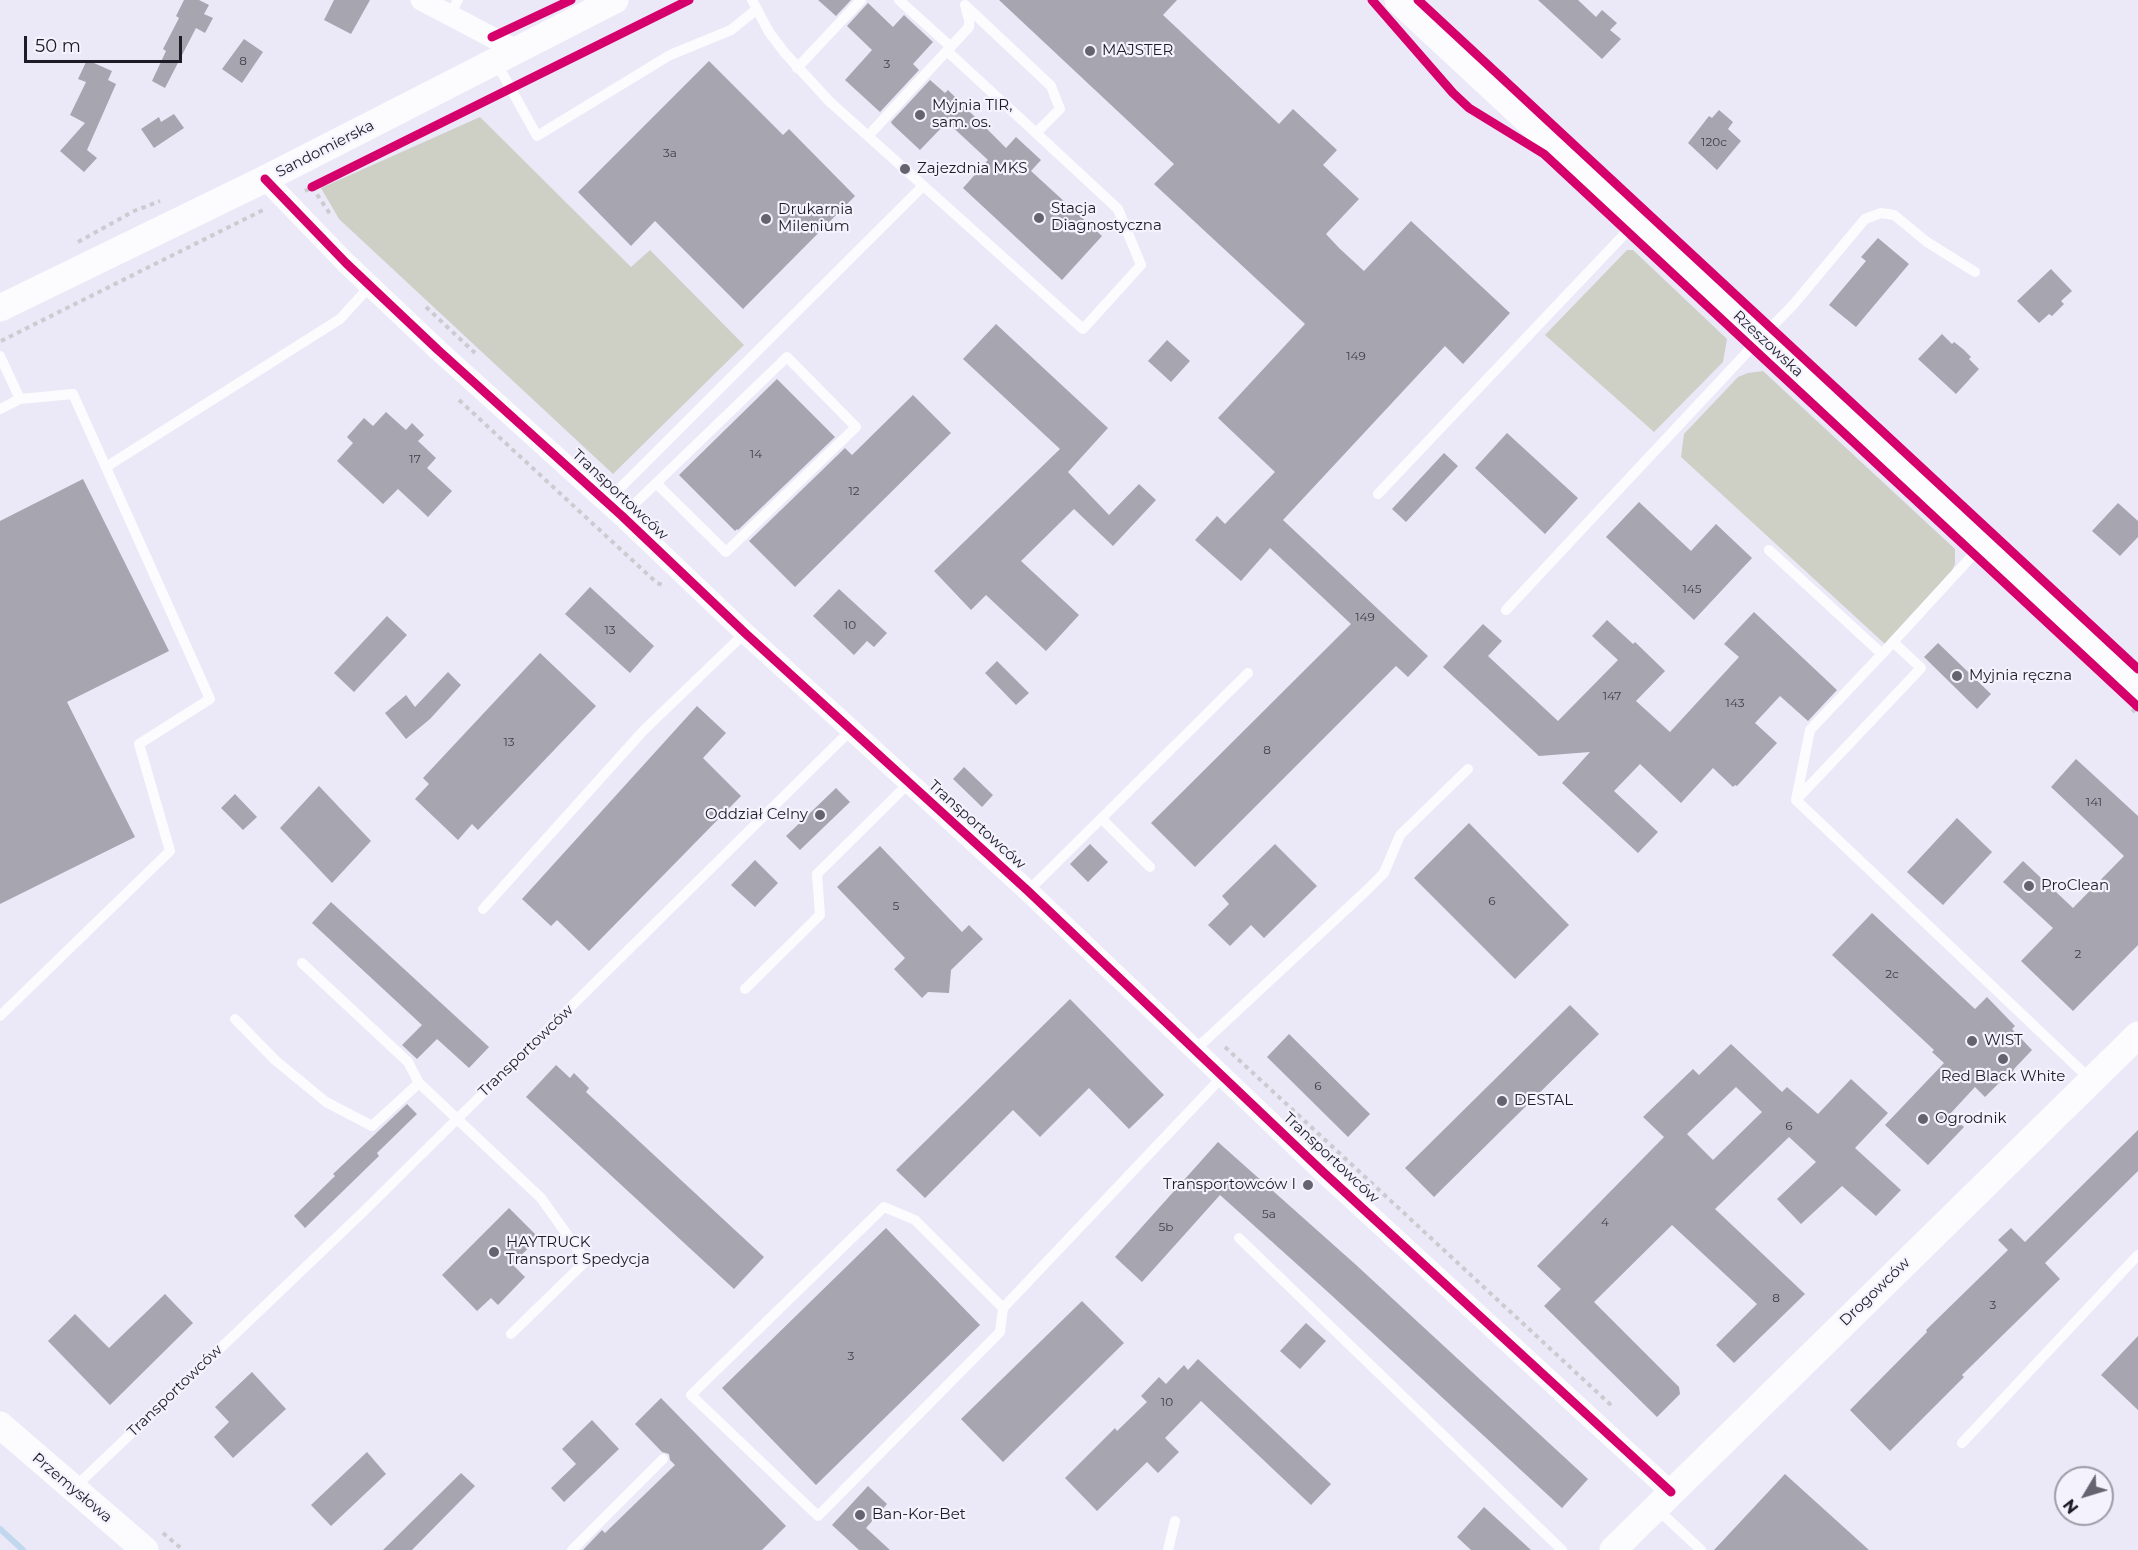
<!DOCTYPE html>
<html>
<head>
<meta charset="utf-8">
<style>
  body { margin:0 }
  #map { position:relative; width:2138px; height:1550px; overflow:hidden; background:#ebe8f8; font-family:Montserrat,sans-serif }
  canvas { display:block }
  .north { position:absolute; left:2054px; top:1466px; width:60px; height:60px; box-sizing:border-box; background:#f4f2fd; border:2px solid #9e9ca7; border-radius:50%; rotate:232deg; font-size:16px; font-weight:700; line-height:24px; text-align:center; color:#1e1c26 }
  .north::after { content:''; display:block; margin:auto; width:21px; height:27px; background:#666370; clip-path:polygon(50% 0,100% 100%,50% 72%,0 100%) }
  .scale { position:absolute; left:24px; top:36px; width:158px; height:27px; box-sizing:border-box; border:3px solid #1e1c26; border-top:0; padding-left:8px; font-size:18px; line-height:21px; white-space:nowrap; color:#1e1c26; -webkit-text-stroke:4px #f4f2fd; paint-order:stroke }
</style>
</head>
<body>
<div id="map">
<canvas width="2138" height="1550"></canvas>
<div class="north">N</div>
<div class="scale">50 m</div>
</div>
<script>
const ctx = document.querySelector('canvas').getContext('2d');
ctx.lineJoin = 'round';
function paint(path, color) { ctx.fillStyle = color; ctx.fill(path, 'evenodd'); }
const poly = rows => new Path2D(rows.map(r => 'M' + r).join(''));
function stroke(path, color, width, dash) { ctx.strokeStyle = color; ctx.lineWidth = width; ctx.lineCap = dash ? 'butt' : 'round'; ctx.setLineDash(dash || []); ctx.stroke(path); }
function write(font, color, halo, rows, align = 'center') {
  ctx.font = font + ' Montserrat,sans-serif'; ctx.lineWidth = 4.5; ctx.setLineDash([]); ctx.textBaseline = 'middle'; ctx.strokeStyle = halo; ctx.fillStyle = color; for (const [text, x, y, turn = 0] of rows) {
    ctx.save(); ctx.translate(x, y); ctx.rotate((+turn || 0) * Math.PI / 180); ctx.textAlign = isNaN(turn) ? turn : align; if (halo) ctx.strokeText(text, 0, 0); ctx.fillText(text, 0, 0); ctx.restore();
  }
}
paint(poly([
  [480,117,631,267,650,250,744,345,613,474,339,219,321,188],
  [1627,250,1633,250,1727,339,1723,362,1654,432,1545,335],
  [1763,371,1955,549,1955,564,1950,575,1885,644,1681,457,1684,434,1738,377,1748,373]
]), '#ced0c6');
stroke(poly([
  [0,1529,23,1550]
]), '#c1d7ee', 6);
paint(poly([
  [184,0,199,0,209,5,204,14,213,18,205,33,196,28,165,88,152,81,166,51,163,49,179,18,176,16],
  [334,0,370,0,351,34,324,20],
  [818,0,851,0,836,16],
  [999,0,1177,0,1163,15,1279,124,1293,109,1337,150,1323,165,1359,199,1326,234,1339,248,1364,271,1411,221,1510,313,1463,364,1445,346,1283,520,1428,656,1408,677,1396,666,1195,867,1151,823,1351,624,1270,548,1241,581,1195,540,1217,516,1225,524,1275,472,1218,418,1305,324,1154,184,1174,164],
  [1538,0,1578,0,1596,17,1602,10,1617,23,1610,30,1621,39,1602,59],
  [868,3,893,27,904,15,933,42,913,64,919,70,880,112,845,80,872,50,847,26],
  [244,39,263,52,242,83,222,69],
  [87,60,112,71,108,80,116,84,87,150,97,158,84,172,60,151,85,123,70,115,86,82,78,79],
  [709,61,783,135,789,129,855,196,743,309,655,221,631,246,578,192],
  [930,80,945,93,948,90,1006,148,1016,137,1041,160,1031,171,1102,236,1062,280,963,188,988,160,947,122,920,150,892,124,891,122],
  [1719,110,1733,122,1728,129,1741,141,1717,170,1688,143,1709,116,1712,118],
  [174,114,184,128,154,148,141,129,159,117,161,122],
  [1878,238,1909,264,1856,327,1829,305,1866,261,1861,257],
  [2051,269,2072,291,2061,301,2064,304,2052,316,2049,314,2039,323,2017,301],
  [996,324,1108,428,1068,472,1109,515,1139,484,1156,500,1113,546,1074,509,1021,561,1079,615,1046,651,986,595,971,610,934,571,1060,449,963,359],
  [1942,334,1952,344,1954,342,1963,349,1971,357,1969,359,1979,369,1956,394,1918,359],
  [1167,340,1190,361,1171,382,1148,361],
  [777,379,835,437,738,530,737,529,735,531,679,475],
  [913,395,951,433,795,587,749,541,845,448,852,455],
  [386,412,406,430,412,423,424,435,418,441,436,458,427,468,452,491,428,517,398,489,383,504,337,461,353,443,347,437,364,418,373,426],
  [1507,433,1578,498,1545,534,1475,468],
  [1444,453,1458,466,1406,522,1392,509],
  [83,479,169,651,67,702,135,837,0,904,0,521],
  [1639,502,1691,551,1716,524,1752,558,1694,620,1606,537],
  [2118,503,2138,521,2138,537,2120,556,2092,531],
  [590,587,654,646,630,673,565,614],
  [839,589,887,633,874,647,867,641,854,655,813,616],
  [1754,612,1837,690,1808,721,1780,696,1755,723,1777,743,1737,786,1735,785,1733,787,1713,768,1681,803,1640,764,1614,791,1658,832,1638,853,1562,783,1590,752,1539,756,1443,667,1483,624,1502,641,1488,656,1558,721,1618,660,1592,636,1607,620,1633,644,1635,642,1665,671,1636,701,1670,732,1739,657,1724,644],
  [387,616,407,635,354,692,334,673],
  [1938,643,1991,694,1977,709,1924,657],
  [540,653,596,706,478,830,472,824,458,840,415,799,429,784,423,778],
  [997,661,1029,693,1016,705,985,673],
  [448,672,461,685,430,719,406,739,385,713,406,695,415,707],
  [697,706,726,733,703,758,741,796,589,951,557,920,551,926,522,899],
  [2076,759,2138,816,2138,945,2073,1011,2021,961,2053,928,2003,882,2023,861,2073,908,2124,856,2051,787],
  [964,767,993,795,982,807,953,779],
  [319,786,371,841,332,883,280,828],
  [836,788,850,802,800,850,786,836],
  [235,794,257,817,243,830,221,808],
  [1957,818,1992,852,1943,905,1907,872],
  [1469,823,1569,925,1515,979,1414,878],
  [1090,844,1108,862,1088,882,1070,864],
  [1275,844,1317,886,1264,938,1251,925,1230,946,1208,925,1229,904,1222,896],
  [880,846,962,932,969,925,983,939,951,970,949,993,928,992,922,998,894,969,905,958,837,887],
  [755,860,778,883,755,907,731,885],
  [331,902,489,1047,469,1068,437,1039,417,1059,402,1045,422,1025,312,923],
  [1872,913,1975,1009,1987,997,2015,1026,2012,1029,2032,1050,2014,1069,2012,1075,2006,1076,1985,1097,1975,1087,1950,1114,1964,1127,1928,1165,1885,1125,1944,1063,1932,1052,1934,1050,1832,955],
  [1070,999,1164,1095,1129,1129,1089,1088,1040,1137,1013,1110,925,1198,896,1170],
  [1570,1005,1599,1034,1434,1197,1405,1168],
  [1289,1034,1370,1114,1348,1137,1267,1057],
  [1731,1044,1782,1092,1787,1087,1818,1114,1851,1079,1888,1113,1855,1148,1901,1190,1876,1216,1842,1186,1801,1224,1777,1199,1816,1162,1789,1137,1715,1209,1805,1294,1734,1363,1716,1345,1757,1304,1672,1225,1594,1302,1679,1387,1680,1394,1657,1417,1544,1306,1561,1289,1537,1266,1664,1137,1643,1117,1693,1069,1699,1075],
  [1736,1087,1762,1112,1713,1160,1687,1134],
  [556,1065,570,1078,574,1073,589,1088,586,1092,764,1257,734,1289,526,1097],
  [407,1104,417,1114,377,1153,379,1156,305,1228,294,1216,335,1176,333,1174],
  [2138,1130,2138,1171,2045,1263,2060,1279,1962,1375,1964,1377,1890,1451,1850,1410,1927,1332,1926,1330,2008,1250,1998,1240,2011,1228,2025,1242],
  [1218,1142,1355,1264,1588,1479,1562,1508,1329,1293,1220,1195,1142,1282,1115,1257],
  [509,1208,539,1238,512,1264,525,1277,498,1305,491,1298,477,1311,442,1275],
  [886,1228,980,1325,816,1485,722,1388],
  [165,1294,193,1323,110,1405,48,1341,75,1314,109,1348],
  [1082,1301,1124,1343,1003,1462,961,1419],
  [1306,1323,1326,1341,1300,1369,1280,1351],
  [2138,1336,2138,1410,2101,1375],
  [1198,1359,1331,1484,1311,1505,1201,1401,1165,1438,1179,1452,1158,1473,1147,1462,1097,1511,1065,1478,1115,1428,1117,1431,1147,1402,1141,1396,1159,1377,1166,1384,1184,1365,1188,1370],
  [252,1372,286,1409,233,1458,214,1437,229,1422,215,1407],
  [661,1398,786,1526,762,1550,583,1550,602,1530,605,1533,675,1465,670,1460,669,1454,662,1452,635,1424],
  [592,1420,619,1449,564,1502,551,1488,576,1464,562,1449],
  [367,1452,386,1474,331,1526,311,1505],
  [461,1473,475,1486,412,1550,383,1550],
  [1785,1474,1869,1550,1714,1550],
  [868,1486,887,1504,866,1528,890,1550,859,1550,832,1525],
  [1484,1507,1531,1550,1471,1550,1457,1537]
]), '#a7a5b0');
stroke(poly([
  [522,82,689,0],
  [312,187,330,214],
  [305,191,497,95],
  [78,242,134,211,160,201],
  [426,307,475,353],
  [1,341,265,209],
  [459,400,657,583,665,586],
  [2132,709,2138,715],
  [1225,1047,1613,1407],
  [163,1533,183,1550]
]), '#cccbd0', 4, [4.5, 4.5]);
stroke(poly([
  [752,0,769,32,784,52,830,102,1083,329,1141,265,1118,209,1036,133,1060,109,1051,86,965,5],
  [899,0,951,47],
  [450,15,458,0],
  [947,51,1036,133],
  [496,62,537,136,670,55,731,30,757,9],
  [797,68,861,0],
  [868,136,969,27,969,20,966,9],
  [0,356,20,399,0,409],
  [106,467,340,319,370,286],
  [1378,494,1636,222],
  [606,502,923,186],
  [622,516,787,357,856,427,726,552,656,483],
  [1769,550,1882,654,1983,544],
  [1506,610,1752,347,1793,305,1865,219,1881,213,1894,215,1927,242,1975,272],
  [1893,642,1921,668,1796,800,2091,1080],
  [1796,800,1810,730,1882,654],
  [1102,819,1150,867],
  [1028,891,1248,673],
  [483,909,643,731,745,633],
  [302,963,408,1062,419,1083,541,1198,586,1261,511,1334],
  [745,989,820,915,817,874,909,783],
  [0,1016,170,851,139,744,210,699,73,394,20,399],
  [235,1019,275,1060,326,1102,372,1126,419,1083],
  [1195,1050,1367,890,1384,873,1400,835,1468,769],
  [1239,1238,1562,1550],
  [1003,1308,915,1220,884,1207,691,1395,818,1516,1000,1332,1003,1308,1222,1077],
  [1962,1443,2138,1255],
  [74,1488,362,1213,851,730],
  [1655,1507,1701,1550],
  [572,1550,663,1459],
  [1168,1550,1175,1521]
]), '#fcfcfe', 10);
stroke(poly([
  [421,0,518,51],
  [265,179,346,263,438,350,622,516,745,633,1028,891,1323,1172,1671,1492]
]), '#fcfcfe', 21);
stroke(poly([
  [1398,0,2138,687],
  [0,308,265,179,615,0],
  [0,1425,145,1550],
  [1613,1550,2138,1035]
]), '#fcfcfe', 27);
stroke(poly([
  [1372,0,1453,93,1469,108,1544,154,2138,707],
  [1418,0,2138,669],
  [492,37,571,0],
  [265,179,346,263,438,350,622,516,745,633,1028,891,1323,1172,1671,1492],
  [312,187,689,0]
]), '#d6006c', 9);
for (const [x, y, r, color] of [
  [1090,51,6,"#666370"],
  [920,115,6,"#666370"],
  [905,169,6,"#666370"],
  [1039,218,6,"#666370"],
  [766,219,6,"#666370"],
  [1957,676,6,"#666370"],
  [820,815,6,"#666370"],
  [2029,886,6,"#666370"],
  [1972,1041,6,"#666370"],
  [2003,1059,6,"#666370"],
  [1502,1101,6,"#666370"],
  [1923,1119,6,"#666370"],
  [1308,1185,6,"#666370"],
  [494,1252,6,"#666370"],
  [860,1515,6,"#666370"]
]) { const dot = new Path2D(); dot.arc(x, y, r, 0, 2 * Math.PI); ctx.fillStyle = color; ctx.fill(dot); stroke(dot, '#f4f2fd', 2); }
write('12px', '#403e48', null, [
  ["8",243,61],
  ["3",887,64],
  ["120c",1714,142],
  ["3a",670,153],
  ["149",1356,356],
  ["14",756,454],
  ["17",415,459],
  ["12",854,491],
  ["145",1692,589],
  ["149",1365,617],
  ["10",850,625],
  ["13",610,630],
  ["147",1612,696],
  ["143",1735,703],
  ["13",509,742],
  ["8",1267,750],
  ["141",2094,802],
  ["6",1492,901],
  ["5",896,906],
  ["2",2078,954],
  ["2c",1892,974],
  ["6",1318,1086],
  ["6",1789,1126],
  ["5a",1269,1214],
  ["4",1605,1222],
  ["5b",1166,1227],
  ["8",1776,1298],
  ["3",1993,1305],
  ["3",851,1356],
  ["10",1167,1402]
]);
write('15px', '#1e1c26', '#f4f2fd', [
  ["MAJSTER",1102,51],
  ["Myjnia TIR,",932,106],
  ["sam. os.",932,123],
  ["Zajezdnia MKS",917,169],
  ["Stacja",1051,209],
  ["Diagnostyczna",1051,226],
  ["Drukarnia",778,210],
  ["Milenium",778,227],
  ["Myjnia ręczna",1969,676],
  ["Oddział Celny",808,815,"right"],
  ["ProClean",2041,886],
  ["WIST",1984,1041],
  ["Red Black White",2003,1077,"center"],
  ["DESTAL",1514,1101],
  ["Ogrodnik",1935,1119],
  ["Transportowców I",1296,1185,"right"],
  ["HAYTRUCK",506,1243],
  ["Transport Spedycja",506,1260],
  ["Ban-Kor-Bet",872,1515]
], 'left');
write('15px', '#1e1c26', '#f4f2fd', [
  ["Sandomierska",325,149,-27],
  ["Rzeszowska",1768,344,43],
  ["Transportowców",620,495,43],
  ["Transportowców",977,825,42],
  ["Transportowców",526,1051,-44],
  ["Transportowców",1331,1158,43],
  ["Drogowców",1875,1292,-44],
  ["Transportowców",175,1391,-44],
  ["Przemysłowa",72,1488,40]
]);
</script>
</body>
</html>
